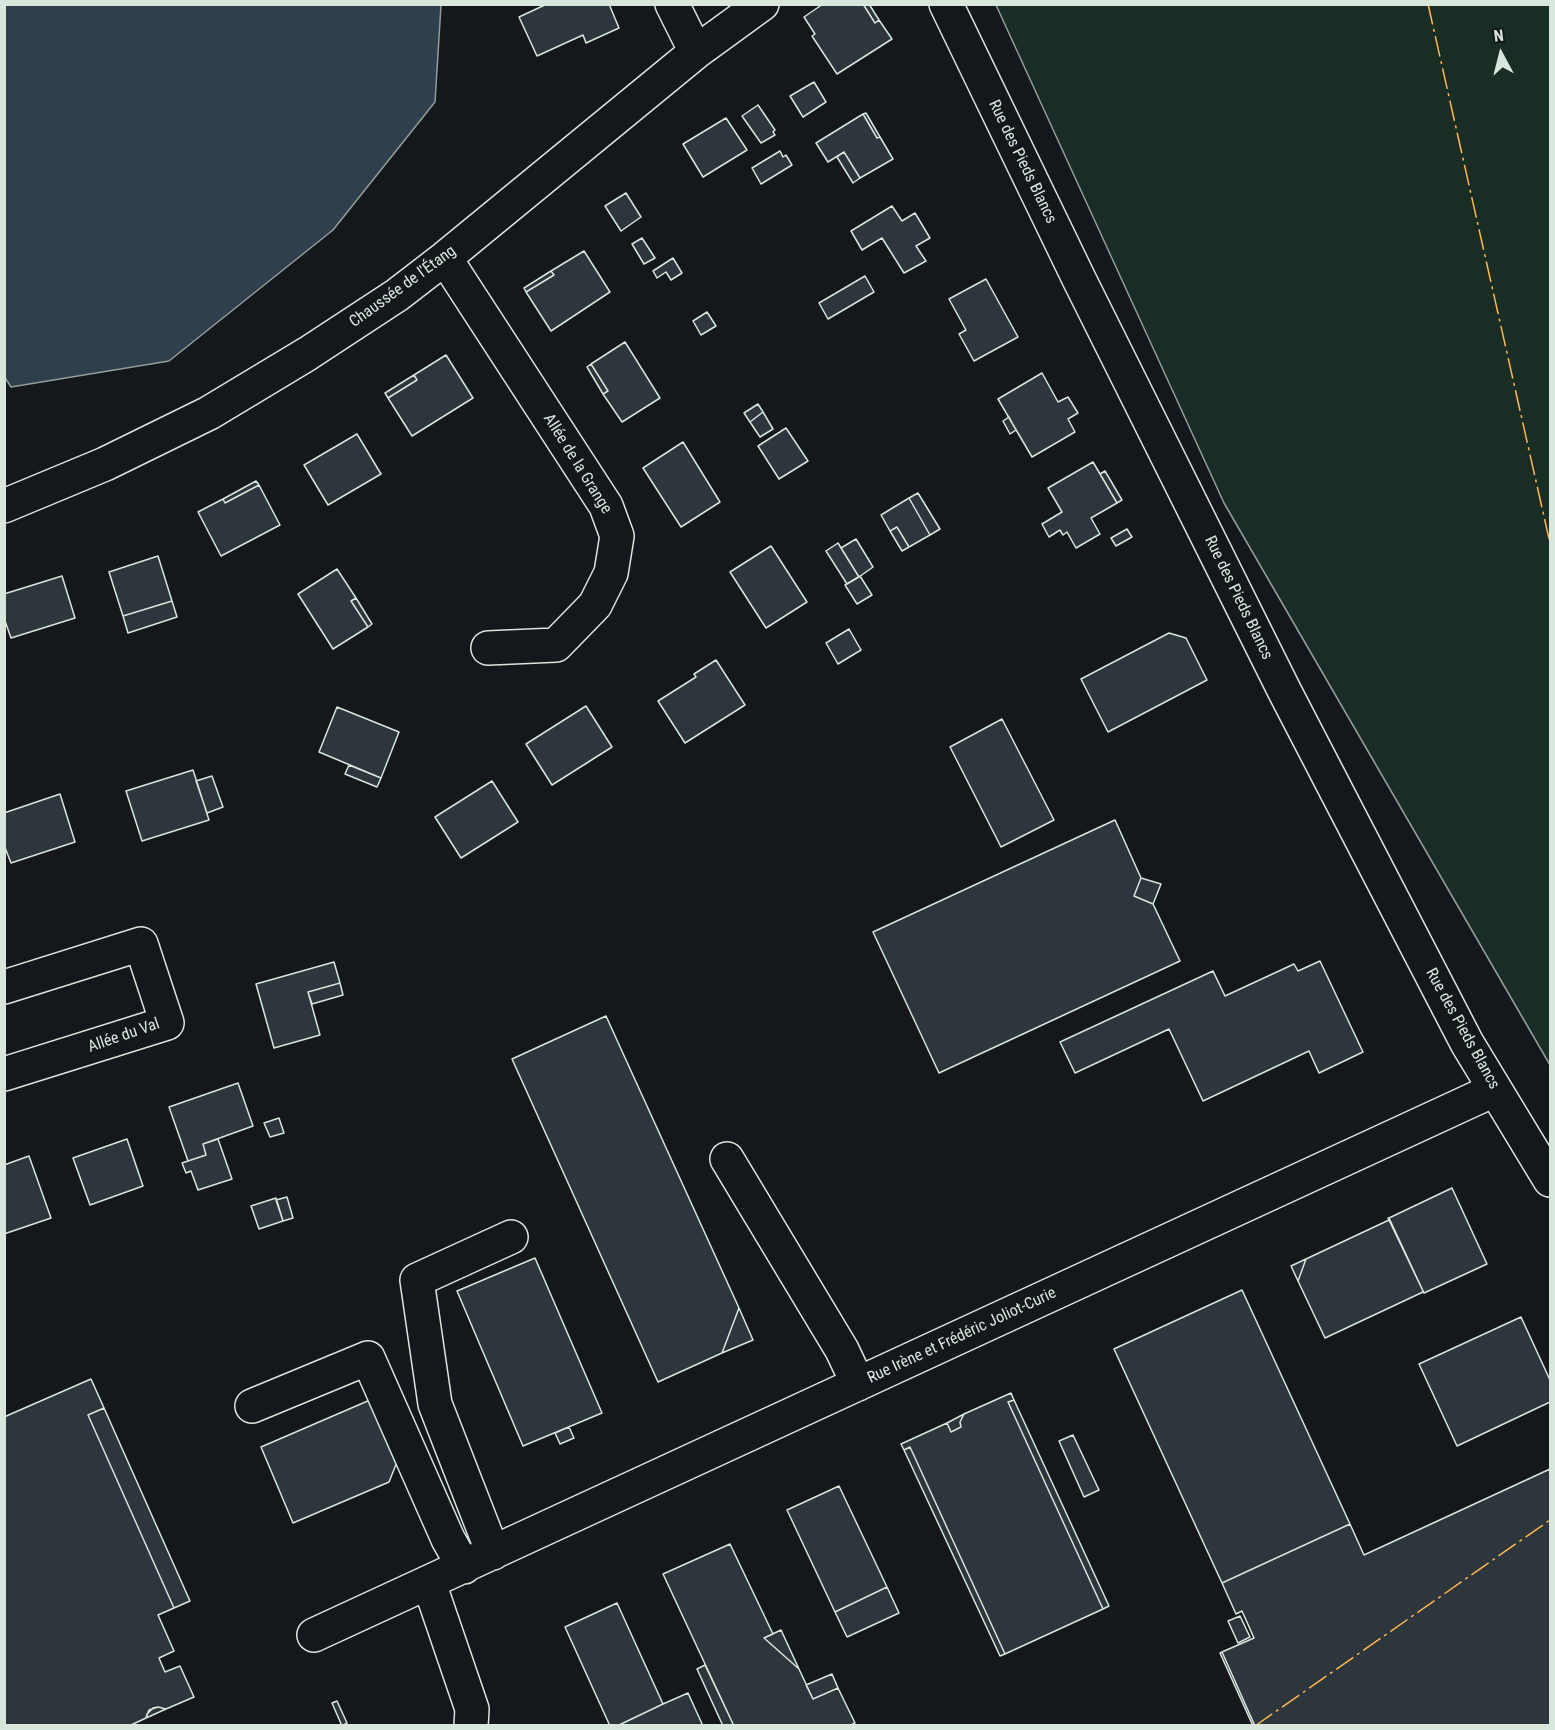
<!DOCTYPE html>
<html>
<head>
<meta charset="utf-8">
<style>
  body { margin:0 }
  #map { position:relative; width:1555px; height:1730px; overflow:hidden; background:#14181c; font-family:"Roboto Condensed",sans-serif }
  canvas { display:block }
  .frame { position:absolute; inset:0; border:6px solid #d8e6dc; pointer-events:none }
  .north { position:absolute; left:1471px; top:24px; width:60px; height:60px; -webkit-text-stroke:4px #14181c; paint-order:stroke; rotate:353deg; font-size:16px; font-weight:700; line-height:24px; text-align:center; color:#d8e6dc }
  .north::after { content:''; display:block; margin:auto; width:21px; height:27px; background:#d8e6dc; clip-path:polygon(50% 0,100% 100%,50% 72%,0 100%) }
</style>
</head>
<body>
<div id="map">
<canvas width="1555" height="1730"></canvas>
<div class="frame"></div>
<div class="north">N</div>
</div>
<script>
const ctx = document.querySelector('canvas').getContext('2d');
ctx.lineJoin = 'round';
function paint(path, color) { ctx.fillStyle = color; ctx.fill(path, 'evenodd'); }
const poly = rows => new Path2D(rows.map(r => 'M' + r).join(''));
function stroke(path, color, width, dash) { ctx.strokeStyle = color; ctx.lineWidth = width; ctx.lineCap = dash ? 'butt' : 'round'; ctx.setLineDash(dash || []); ctx.stroke(path); }
function write(font, color, halo, rows, align = 'center') {
  ctx.font = font + ' "Roboto Condensed",sans-serif'; ctx.lineWidth = 4.5; ctx.setLineDash([]); ctx.textBaseline = 'middle'; ctx.strokeStyle = halo; ctx.fillStyle = color; for (const [text, x, y, turn = 0] of rows) {
    ctx.save(); ctx.translate(x, y); ctx.rotate((+turn || 0) * Math.PI / 180); ctx.textAlign = isNaN(turn) ? turn : align; if (halo) ctx.strokeText(text, 0, 0); ctx.fillText(text, 0, 0); ctx.restore();
  }
}
const green = poly([
  [996,5,1550,5,1550,1065,1224,503,996,5]
]);
paint(green, '#1a2d24');
stroke(green, '#939e99', 1.5);
const water = poly([
  [5,4,441,5,435,102,333,230,169,361,11,387,4,376,5,4]
]);
paint(water, '#2f3f4d');
stroke(water, '#939e99', 1.5);
const building = poly([
  [547,4,609,4,619,28,586,43,583,35,537,56,519,17,547,4],
  [823,4,863,4,875,23,879,20,892,39,837,74,812,36,815,34,804,17,823,4],
  [863,4,869,4,879,20,875,23,863,4],
  [814,82,826,102,803,117,790,96,814,82],
  [758,105,775,130,773,132,775,135,761,143,742,116,758,105],
  [866,113,880,137,877,138,863,114,866,113],
  [863,114,877,138,880,137,893,159,860,178,844,152,828,162,816,143,863,114],
  [726,118,747,150,703,177,683,144,726,118],
  [780,151,783,157,786,155,792,165,761,184,752,168,780,151],
  [844,152,860,178,853,183,837,157,844,152],
  [626,193,641,217,621,231,605,206,626,193],
  [892,206,902,221,915,213,930,238,916,246,926,261,904,273,882,238,862,250,851,231,892,206],
  [642,238,655,258,644,264,632,244,642,238],
  [584,251,610,292,551,331,526,292,554,275,551,271,584,251],
  [673,258,682,273,671,280,666,272,657,278,653,271,673,258],
  [551,271,554,275,526,292,524,288,551,271],
  [865,276,874,292,828,319,819,303,865,276],
  [986,279,1018,337,974,361,959,334,966,330,949,299,986,279],
  [707,312,716,326,701,335,693,321,707,312],
  [625,342,660,398,622,422,603,394,608,391,591,364,625,342],
  [446,355,473,398,412,436,388,398,417,380,414,375,446,355],
  [591,364,608,391,603,394,587,367,591,364],
  [1042,373,1058,402,1068,397,1078,413,1068,419,1075,432,1032,457,998,399,1042,373],
  [414,375,417,380,388,398,385,393,414,375],
  [758,404,763,412,750,422,744,413,758,404],
  [763,412,773,429,760,437,750,422,763,412],
  [1009,417,1016,430,1010,434,1003,421,1009,417],
  [786,428,808,461,779,479,758,446,786,428],
  [357,434,381,474,328,505,304,465,357,434],
  [683,442,720,502,681,527,643,468,683,442],
  [1093,462,1117,503,1091,518,1100,534,1076,548,1067,532,1063,535,1060,530,1049,537,1042,524,1062,512,1048,488,1093,462],
  [1105,471,1122,500,1117,503,1100,474,1105,471],
  [256,481,259,485,225,503,223,499,256,481],
  [259,485,280,525,221,556,198,512,223,499,225,503,259,485],
  [918,493,940,529,930,535,909,498,918,493],
  [909,498,930,535,909,547,897,527,890,531,881,515,909,498],
  [897,527,909,547,902,551,890,531,897,527],
  [1127,529,1132,537,1116,546,1111,538,1127,529],
  [856,539,873,567,859,577,841,548,856,539],
  [838,543,859,577,847,584,826,551,838,543],
  [771,546,807,602,766,628,730,572,771,546],
  [158,556,172,601,123,616,109,572,158,556],
  [337,569,356,598,351,601,368,627,333,649,298,594,337,569],
  [62,576,75,618,11,638,4,618,4,594,62,576],
  [860,576,872,595,857,604,845,585,860,576],
  [356,598,372,624,368,627,351,601,356,598],
  [172,601,177,617,128,633,123,616,172,601],
  [849,629,861,650,838,664,826,643,849,629],
  [1169,633,1186,638,1207,680,1108,732,1081,679,1169,633],
  [716,660,745,705,685,743,658,701,696,677,694,674,716,660],
  [586,706,612,747,552,785,526,744,586,706],
  [337,707,399,732,381,778,319,752,337,707],
  [1002,719,1054,820,1001,847,950,747,1002,719],
  [349,765,381,778,377,787,345,774,349,765],
  [193,770,209,820,142,841,126,791,193,770],
  [212,776,223,807,207,813,196,781,212,776],
  [492,781,518,822,461,858,435,817,492,781],
  [60,794,75,842,11,863,4,845,4,813,60,794],
  [1115,820,1141,878,1134,896,1153,904,1180,961,939,1073,873,932,1115,820],
  [1141,878,1161,884,1153,904,1134,896,1141,878],
  [1320,961,1363,1052,1319,1073,1309,1051,1203,1101,1169,1029,1075,1073,1060,1042,1213,971,1225,996,1294,964,1298,971,1320,961],
  [334,962,340,983,308,992,320,1035,274,1048,256,984,334,962],
  [340,983,343,995,312,1004,308,992,340,983],
  [606,1016,739,1308,722,1353,658,1382,512,1059,606,1016],
  [238,1083,253,1126,203,1144,206,1155,188,1161,169,1107,238,1083],
  [279,1118,284,1133,270,1137,264,1123,279,1118],
  [127,1139,143,1186,90,1205,73,1158,127,1139],
  [218,1139,232,1179,198,1190,191,1171,186,1173,182,1163,206,1155,203,1144,218,1139],
  [29,1156,51,1218,4,1234,4,1165,29,1156],
  [1452,1188,1487,1264,1424,1293,1389,1218,1452,1188],
  [287,1197,293,1218,283,1221,276,1200,287,1197],
  [276,1198,283,1221,259,1229,251,1206,276,1198],
  [1388,1218,1424,1293,1423,1292,1325,1338,1298,1281,1306,1259,1389,1220,1388,1218],
  [535,1258,602,1413,523,1446,457,1291,535,1258],
  [1306,1259,1298,1281,1291,1266,1306,1259],
  [1242,1290,1350,1524,1222,1583,1114,1349,1242,1290],
  [739,1308,753,1340,722,1353,739,1308],
  [1521,1317,1550,1380,1550,1402,1457,1446,1419,1364,1521,1317],
  [91,1379,104,1408,88,1415,174,1608,158,1615,174,1651,159,1658,165,1672,180,1666,194,1697,166,1709,158,1707,153,1708,147,1714,146,1718,129,1726,4,1726,4,1417,91,1379],
  [1011,1393,1014,1400,1008,1402,1103,1609,1005,1654,910,1447,904,1450,901,1444,947,1423,951,1432,961,1427,960,1422,964,1414,1011,1393],
  [370,1400,397,1462,389,1482,293,1523,261,1447,370,1400],
  [1014,1400,1109,1606,1103,1609,1008,1402,1014,1400],
  [104,1408,190,1601,174,1608,88,1415,104,1408],
  [964,1414,960,1422,961,1427,951,1432,947,1423,964,1414],
  [569,1427,574,1438,560,1444,555,1433,569,1427],
  [1073,1435,1099,1490,1084,1497,1059,1441,1073,1435],
  [910,1447,1005,1654,1000,1656,904,1450,910,1447],
  [1550,1469,1550,1726,1255,1726,1222,1652,1254,1638,1242,1611,1236,1614,1222,1583,1350,1524,1364,1555,1550,1469],
  [839,1486,887,1587,835,1612,787,1510,839,1486],
  [730,1544,773,1634,764,1638,799,1669,813,1699,838,1688,855,1723,849,1726,734,1726,663,1574,730,1544],
  [887,1587,899,1613,847,1637,835,1612,887,1587],
  [617,1603,663,1704,617,1726,610,1726,565,1627,617,1603],
  [1240,1616,1250,1637,1238,1643,1228,1621,1240,1616],
  [781,1630,799,1669,764,1638,781,1630],
  [1222,1652,1255,1726,1253,1726,1220,1653,1222,1652],
  [705,1665,734,1726,723,1726,697,1669,705,1665],
  [832,1674,838,1688,813,1699,806,1685,832,1674],
  [688,1693,703,1726,617,1726,663,1704,688,1693],
  [337,1701,347,1723,342,1726,332,1703,337,1701],
  [158,1707,166,1709,146,1718,149,1710,158,1707]
]);
paint(building, '#2c363c');
stroke(building, '#d8e6dc', 1.5);
const minor = poly([
  [672,4,696,52],
  [946,4,1079,279,1285,692,1467,1043,1550,1180],
  [445,258,606,506,617,536,611,573,595,605,556,645,488,648],
  [4,506,105,464,209,413,307,354,397,295,445,258,696,52,762,4],
  [4,987,141,944,167,1023,4,1074],
  [727,1159,842,1350,858,1384],
  [252,1406,368,1358,448,1539,464,1567],
  [493,1553,435,1404,417,1280,511,1237],
  [429,1583,472,1709,471,1726],
  [314,1635,1494,1090]
]);
stroke(minor, '#d8e6dc', 36);
stroke(minor, '#14181c', 33);
stroke(poly([
  [1428,4,1550,543],
  [1255,1726,1550,1520]
]), '#ffb74d', 1.5, [21, 4.5, 3, 4.5]);
write('16px', '#d8e6dc', '#14181c', [
  ["Rue des Pieds Blancs",1022,162,64],
  ["Chaussée de l'Étang",403,287,-36],
  ["Allée de la Grange",577,464,58],
  ["Rue des Pieds Blancs",1238,598,64],
  ["Rue des Pieds Blancs",1462,1029,61],
  ["Allée du Val",124,1036,-19],
  ["Rue Irène et Frédéric Joliot-Curie",962,1336,-25]
]);
</script>
</body>
</html>
